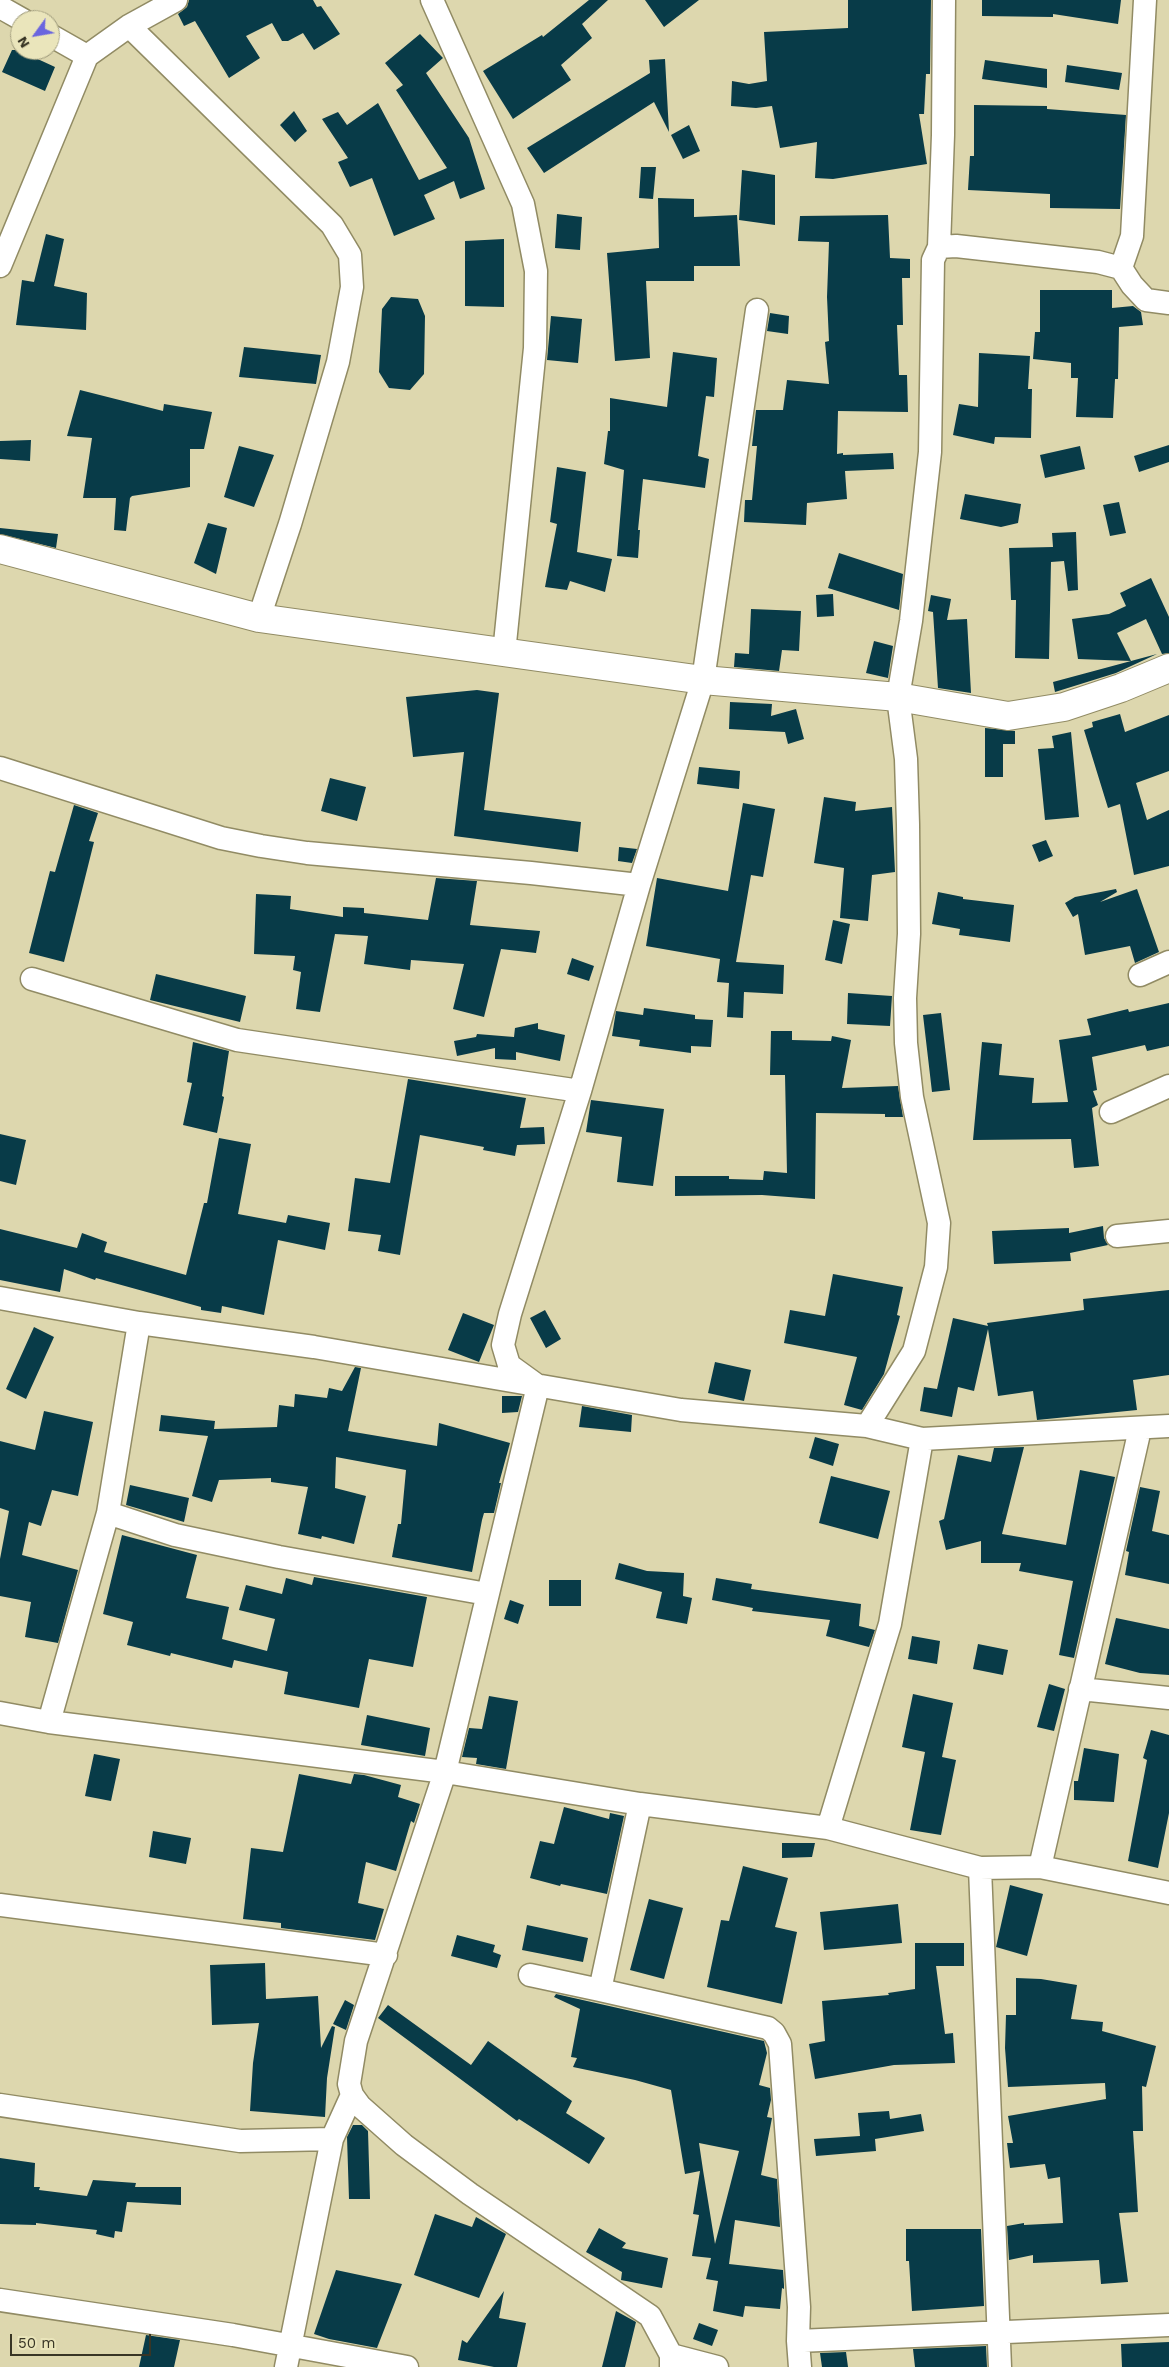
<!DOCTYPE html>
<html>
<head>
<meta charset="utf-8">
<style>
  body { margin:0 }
  #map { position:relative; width:1169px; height:2367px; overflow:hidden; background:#ddd7ae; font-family:"Work Sans",sans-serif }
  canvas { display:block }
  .north { position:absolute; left:10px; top:10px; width:50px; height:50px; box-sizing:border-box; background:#eae5bb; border:1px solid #a39f7f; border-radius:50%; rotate:238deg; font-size:14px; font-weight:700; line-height:20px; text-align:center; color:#383525 }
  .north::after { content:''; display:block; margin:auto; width:18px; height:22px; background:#6a65df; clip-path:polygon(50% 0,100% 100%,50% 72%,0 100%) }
  .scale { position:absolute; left:10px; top:2334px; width:141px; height:22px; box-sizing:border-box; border:2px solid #383525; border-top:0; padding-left:6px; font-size:15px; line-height:18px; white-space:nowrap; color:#383525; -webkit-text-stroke:4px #eae5bb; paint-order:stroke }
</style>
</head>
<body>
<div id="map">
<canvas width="1169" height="2367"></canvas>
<div class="north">N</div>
<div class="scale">50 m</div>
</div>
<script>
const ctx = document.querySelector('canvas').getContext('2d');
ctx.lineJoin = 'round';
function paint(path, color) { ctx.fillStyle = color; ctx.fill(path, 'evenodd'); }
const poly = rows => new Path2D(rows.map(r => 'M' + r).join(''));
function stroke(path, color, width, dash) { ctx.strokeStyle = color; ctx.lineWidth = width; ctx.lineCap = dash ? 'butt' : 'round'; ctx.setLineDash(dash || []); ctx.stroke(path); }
paint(poly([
  [189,0,313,0,317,7,321,6,340,34,314,50,303,33,288,41,282,41,272,23,246,36,260,58,229,78,195,21,184,26,178,14,187,7],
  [589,0,608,0,582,24,592,38,561,65,571,80,513,119,483,71,542,35,543,37],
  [645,0,699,0,664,27],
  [848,0,931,0,930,74,926,74,924,114,919,114,927,164,833,179,815,178,817,142,780,148,772,106,756,108,731,106,732,81,749,84,767,81,764,32,848,28],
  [982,0,1121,0,1118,24,1053,14,1053,17,982,16],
  [420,34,443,58,426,73,469,138,485,189,460,199,454,181,424,195,435,219,394,236,372,178,350,187,338,162,348,158,322,119,338,112,347,125,378,103,419,180,447,168,396,90,403,85,385,63],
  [12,50,32,50,29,55,55,67,45,91,2,72],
  [665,59,669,132,654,102,544,173,527,148,650,73,649,60],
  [985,60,1047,69,1047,88,982,79],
  [1067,65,1122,73,1119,90,1065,82],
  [974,105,1047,106,1047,109,1126,115,1120,209,1050,208,1050,194,968,190,970,156,974,156],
  [294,111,307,131,295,142,280,125],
  [689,125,700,151,683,159,671,135],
  [641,167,656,167,653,199,639,198],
  [742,170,775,175,775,225,739,220],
  [658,198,694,199,694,217,737,215,740,266,694,266,694,281,646,281,650,358,615,361,607,253,659,248],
  [557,214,582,217,580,250,555,248],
  [888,215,890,258,910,259,910,278,902,278,903,325,897,325,899,375,907,375,908,412,838,411,837,454,843,453,843,455,893,453,894,469,845,471,847,499,807,503,806,525,744,522,745,500,752,500,757,446,752,446,756,410,783,410,787,380,829,384,825,342,829,341,827,297,829,242,798,241,800,216],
  [46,234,64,239,54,286,87,293,86,330,16,325,22,280,34,282],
  [504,239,504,307,465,306,465,241],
  [1040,290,1112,290,1112,308,1133,306,1141,312,1143,325,1119,327,1118,379,1115,379,1113,418,1076,417,1078,378,1071,378,1071,363,1033,359,1035,332,1040,332],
  [391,297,418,299,425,316,424,374,410,390,389,388,379,372,382,309],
  [770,313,789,316,788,334,767,331],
  [551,316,582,319,578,363,547,360],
  [244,347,321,355,316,384,239,377],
  [673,352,717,358,714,397,706,396,698,456,709,459,705,488,643,479,638,530,640,530,638,558,617,556,624,470,604,464,608,431,610,431,610,398,667,407],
  [979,353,1030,356,1028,389,1032,389,1031,438,995,437,994,444,953,435,959,404,978,407],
  [80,390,163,411,164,404,212,412,204,449,190,449,190,487,132,496,130,498,126,531,114,530,116,498,83,498,92,438,67,436],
  [31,440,30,461,0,459,0,441],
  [1169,445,1169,462,1139,472,1134,456],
  [239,446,274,455,254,507,224,497],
  [1080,446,1085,469,1045,478,1040,455],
  [557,467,586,472,577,552,612,559,605,592,570,581,567,590,545,587,557,524,550,522],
  [965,494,1021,504,1018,523,1001,527,960,519],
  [1119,502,1126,533,1110,536,1103,505],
  [208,523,227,528,216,574,194,563],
  [0,528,58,534,56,548,0,534],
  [1076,532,1078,590,1068,591,1064,561,1051,562,1049,659,1015,658,1016,600,1011,600,1009,548,1053,547,1052,533],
  [839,553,903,574,899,610,828,588],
  [1151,578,1169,617,1169,653,1162,654,1146,619,1117,633,1131,661,1078,659,1072,619,1109,614,1126,606,1120,593],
  [833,594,834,616,817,617,816,595],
  [931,595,951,599,947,620,967,619,971,693,938,688,933,612,928,611],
  [751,609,801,611,799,651,782,650,779,671,734,667,735,653,749,654],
  [874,641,893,646,888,678,866,673],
  [1157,654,1116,673,1055,692,1053,682],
  [477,690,499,693,484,810,581,822,578,852,454,836,464,752,413,757,406,697],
  [730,702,772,704,771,716,796,709,804,739,788,744,785,732,729,729],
  [1120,714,1125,732,1169,715,1169,771,1136,783,1147,820,1169,810,1169,866,1134,875,1120,804,1108,808,1084,730,1093,727,1092,722],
  [985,728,1015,731,1015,744,1003,744,1003,777,985,777],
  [1071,732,1079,817,1045,820,1038,749,1054,748,1052,736],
  [699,767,740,771,739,789,697,784],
  [330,778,366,787,357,821,321,811],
  [824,797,856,802,855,811,892,807,895,872,872,875,868,921,840,918,844,868,814,863],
  [743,803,775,809,763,877,751,875,736,962,784,965,783,994,744,992,743,1018,727,1017,729,983,717,982,720,959,646,946,657,878,728,891],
  [74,805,98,813,89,841,94,842,64,962,29,953,50,871,55,872],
  [1046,840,1053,856,1039,862,1032,845],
  [619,847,637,849,632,863,618,861],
  [436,878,477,881,470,925,540,931,536,953,501,949,484,1017,453,1009,464,964,411,960,410,970,364,964,368,936,335,934,320,1012,296,1009,301,972,293,970,295,956,254,954,256,894,291,896,290,909,343,917,343,907,364,908,364,913,428,920],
  [1116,889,1117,892,1100,902,1137,889,1159,952,1135,963,1130,946,1085,955,1078,914,1073,917,1065,903,1075,897],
  [938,892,963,897,963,899,1014,905,1010,942,959,935,960,929,932,924],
  [833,920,850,924,842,964,825,960],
  [572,958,594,966,589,981,567,974],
  [156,974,246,996,240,1022,150,1000],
  [848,993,892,996,890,1026,847,1024],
  [1169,1003,1169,1046,1147,1051,1145,1045,1092,1057,1097,1090,1093,1091,1098,1105,1092,1108,1099,1166,1074,1168,1071,1139,973,1140,982,1042,1002,1044,999,1075,1034,1078,1032,1103,1068,1102,1059,1040,1091,1035,1087,1019,1128,1009,1129,1012],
  [644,1008,695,1015,695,1019,713,1020,711,1047,691,1046,691,1053,639,1046,640,1040,612,1036,616,1011,643,1015],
  [941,1013,950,1090,932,1092,923,1015],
  [538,1023,538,1029,565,1035,560,1061,516,1052,516,1060,495,1059,495,1048,457,1056,454,1041,476,1037,477,1034,514,1037,515,1028],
  [771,1031,792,1031,792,1040,831,1041,832,1036,851,1040,842,1088,898,1086,903,1117,885,1117,885,1114,816,1113,815,1199,762,1195,675,1196,675,1176,729,1176,729,1179,763,1180,764,1171,787,1173,785,1075,770,1075],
  [193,1042,229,1051,222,1096,224,1097,217,1133,183,1125,192,1083,187,1082],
  [408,1079,526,1098,520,1128,544,1127,545,1144,517,1145,515,1156,483,1150,484,1147,420,1135,400,1255,378,1251,381,1235,348,1231,355,1178,390,1183],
  [591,1100,664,1109,653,1186,617,1182,622,1137,586,1132],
  [0,1134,26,1140,16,1185,0,1181],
  [219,1138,251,1144,238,1214,286,1223,288,1215,330,1223,325,1250,278,1240,264,1315,222,1306,221,1313,201,1310,201,1307,96,1278,95,1280,64,1269,60,1292,0,1280,0,1229,77,1248,82,1233,107,1242,104,1252,186,1275,204,1203,207,1203],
  [1103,1226,1104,1238,1108,1245,1070,1253,1071,1261,994,1264,992,1231,1069,1228,1069,1233],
  [833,1274,903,1287,897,1315,900,1316,884,1374,862,1410,844,1405,857,1357,784,1343,790,1310,825,1316],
  [1169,1290,1169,1375,1133,1380,1137,1410,1037,1420,1033,1391,998,1396,988,1329,974,1391,958,1387,952,1417,920,1411,924,1387,937,1389,953,1318,988,1326,987,1323,1084,1310,1083,1299],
  [545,1310,561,1339,546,1348,530,1318],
  [463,1313,494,1325,479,1362,448,1350],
  [34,1327,54,1337,26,1399,6,1389],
  [715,1362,751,1370,744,1401,708,1393],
  [355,1367,361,1368,348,1431,437,1446,439,1423,510,1443,499,1483,501,1483,494,1513,484,1513,482,1520,472,1572,392,1557,398,1524,401,1524,406,1470,336,1457,335,1488,366,1496,354,1544,322,1536,321,1539,298,1534,308,1487,271,1482,271,1478,219,1480,212,1502,192,1496,208,1436,159,1431,161,1415,215,1421,214,1429,277,1427,279,1405,294,1407,295,1394,327,1398,329,1388,342,1391],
  [502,1396,522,1396,518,1412,502,1413],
  [582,1406,632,1415,631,1432,579,1427],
  [44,1411,93,1422,78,1496,52,1490,41,1526,29,1522,22,1555,78,1570,58,1643,25,1637,31,1602,0,1596,0,1559,9,1511,0,1508,0,1441,35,1450],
  [815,1437,839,1444,833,1466,809,1458],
  [1024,1447,1002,1534,1066,1545,1080,1470,1115,1477,1074,1658,1059,1655,1073,1581,1019,1571,1021,1563,981,1563,981,1541,946,1550,939,1521,944,1519,958,1455,991,1462,994,1448],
  [831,1476,890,1491,878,1539,819,1523],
  [130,1485,189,1498,184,1522,126,1505],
  [1140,1487,1160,1491,1152,1531,1169,1535,1169,1584,1125,1575,1129,1552,1126,1551],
  [122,1535,197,1555,186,1598,229,1607,222,1639,267,1651,275,1619,239,1610,246,1585,282,1594,286,1578,312,1585,314,1577,427,1597,413,1667,369,1659,359,1708,284,1694,288,1672,234,1660,232,1668,171,1653,170,1656,127,1645,133,1622,103,1614],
  [619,1563,647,1571,684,1573,683,1596,692,1598,687,1624,656,1618,662,1592,615,1579],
  [716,1578,752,1584,751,1589,861,1604,859,1626,875,1630,869,1647,826,1636,830,1620,752,1611,753,1608,712,1600],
  [549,1580,581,1580,581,1606,549,1606],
  [510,1600,524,1605,518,1624,504,1619],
  [1116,1618,1169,1629,1169,1675,1140,1673,1105,1664],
  [912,1636,940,1641,937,1664,908,1659],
  [978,1644,1008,1650,1003,1675,973,1669],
  [1049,1684,1065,1689,1054,1731,1037,1727],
  [913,1694,953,1703,942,1757,956,1760,941,1835,910,1830,925,1752,902,1747],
  [489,1696,518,1701,506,1769,476,1764,477,1758,462,1757,469,1728,482,1729],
  [367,1715,430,1728,425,1756,361,1745],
  [1151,1730,1169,1735,1169,1813,1158,1868,1128,1861,1147,1760,1143,1758],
  [1084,1748,1119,1754,1114,1802,1074,1800,1074,1781,1078,1781],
  [94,1754,120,1759,111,1801,85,1796],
  [299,1774,351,1784,354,1774,364,1775,401,1785,398,1797,420,1804,414,1823,411,1821,396,1871,366,1862,358,1903,384,1909,375,1940,281,1928,281,1923,243,1919,251,1848,283,1852],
  [564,1807,609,1819,610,1813,624,1816,607,1894,561,1884,560,1886,530,1878,540,1841,554,1844],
  [153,1831,191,1838,186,1864,149,1857],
  [782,1843,815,1843,812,1857,782,1858],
  [743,1866,788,1878,775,1927,797,1932,782,2004,707,1987,721,1920,729,1921],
  [1010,1885,1043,1894,1027,1956,996,1947],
  [649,1899,683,1908,664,1979,630,1970],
  [898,1904,902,1943,824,1950,820,1912],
  [527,1925,588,1938,583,1962,522,1950],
  [457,1935,495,1945,493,1952,501,1955,497,1968,451,1956],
  [915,1943,964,1943,964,1966,936,1966,945,2034,953,2033,955,2063,894,2065,815,2079,809,2044,825,2041,822,2001,889,1995,888,1993,915,1989],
  [265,1963,266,1999,318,1996,321,2048,332,2026,335,2027,327,2078,325,2117,250,2111,253,2063,259,2023,212,2025,210,1965],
  [1016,1978,1041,1979,1077,1985,1071,2019,1103,2022,1102,2031,1156,2046,1146,2087,1142,2086,1143,2131,1133,2131,1138,2212,1119,2213,1128,2282,1101,2284,1099,2260,1033,2263,1033,2255,1009,2260,1007,2226,1024,2223,1024,2225,1063,2223,1060,2177,1048,2179,1045,2164,1010,2168,1007,2143,1013,2143,1008,2116,1106,2099,1105,2083,1008,2087,1005,2048,1006,2015,1016,2015],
  [556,1994,764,2041,767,2053,759,2085,770,2088,771,2100,767,2117,772,2118,761,2175,777,2179,780,2227,735,2220,729,2264,783,2270,784,2285,784,2289,782,2288,780,2309,745,2306,743,2317,713,2311,718,2281,706,2279,711,2258,692,2256,699,2215,693,2214,700,2171,685,2174,671,2090,635,2080,573,2067,577,2058,571,2057,580,2009,554,1997],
  [699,2143,739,2151,715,2244,703,2170],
  [345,2000,354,2005,346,2030,333,2024],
  [388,2005,471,2065,488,2041,572,2101,566,2113,605,2138,589,2164,519,2119,517,2121,378,2018],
  [889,2111,890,2119,921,2114,924,2131,875,2139,876,2151,816,2156,814,2139,860,2136,858,2113],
  [353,2125,362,2125,368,2131,370,2199,349,2199,347,2137],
  [0,2158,35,2163,34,2187,40,2187,39,2190,87,2196,93,2180,136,2183,135,2187,181,2187,181,2205,127,2202,122,2232,115,2231,114,2238,96,2234,97,2230,36,2223,36,2225,0,2224],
  [435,2214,472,2227,476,2217,506,2234,479,2298,414,2275],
  [599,2228,626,2243,622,2248,668,2258,662,2288,621,2280,622,2272,586,2252],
  [906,2229,981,2229,984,2306,912,2311,909,2261,906,2261],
  [336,2270,402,2284,377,2348,329,2339,314,2334],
  [504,2291,499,2318,526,2323,517,2367,494,2367,458,2360,462,2340,467,2343],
  [616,2311,636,2322,625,2367,602,2367],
  [699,2323,718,2330,712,2346,693,2339],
  [146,2335,180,2340,174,2367,139,2367],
  [1169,2342,1169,2367,1122,2367,1121,2344],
  [986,2346,987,2367,915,2367,913,2349],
  [846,2352,848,2367,822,2367,820,2353]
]), '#083b48');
const street = poly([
  [432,0,523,204,536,271,535,348,504,653],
  [0,7,23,20],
  [129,26,332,225,350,255,352,287,338,362,290,524,259,618],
  [50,35,87,56],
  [939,247,956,246,1098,262,1121,268,1132,285,1146,300,1169,303],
  [0,266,87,56,129,26,176,0],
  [1121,268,1132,236,1145,0],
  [0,768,221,838,261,846,307,853,531,873,639,885],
  [1140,975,1169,962],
  [32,979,237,1040,580,1091],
  [1111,1112,1169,1086],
  [1117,1236,1169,1231],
  [0,1298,139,1323,314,1347,681,1410,867,1426,922,1439,1169,1426],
  [867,1426,914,1351,936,1267,939,1223,912,1097,906,1043,905,998,909,934,908,824,906,759,898,697,911,621,930,452,933,260,939,247,943,135,944,0],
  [108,1513,175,1535,279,1557,487,1594],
  [1080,1689,1169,1698],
  [0,1713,49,1722,445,1772,640,1804,828,1828,980,1868,1040,1867,1169,1893],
  [49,1722,108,1513,139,1323],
  [828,1828,890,1624,922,1439],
  [1040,1867,1140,1429],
  [980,1868,1000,2367],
  [0,1905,386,1955],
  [530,1975,600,1990,640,1804],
  [600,1990,768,2028,774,2033,780,2044,799,2307,798,2341,800,2367],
  [0,2105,240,2141,332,2139],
  [0,2300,233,2335,407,2367],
  [798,2341,1169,2325],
  [671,2355,717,2367],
  [286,2367,332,2139,352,2095],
  [671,2367,671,2355,650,2316,470,2194,404,2145,360,2106,352,2095,349,2084,356,2041,445,1772,538,1386,509,1365,503,1345,510,1314,580,1091,639,885,703,680,757,310]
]);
const secondary = poly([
  [0,549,259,618,703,680,898,697,1008,716,1064,707,1121,688,1169,668]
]);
stroke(street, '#918b64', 25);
stroke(secondary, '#918b64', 30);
stroke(street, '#fff', 22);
stroke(secondary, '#fff', 28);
</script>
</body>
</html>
